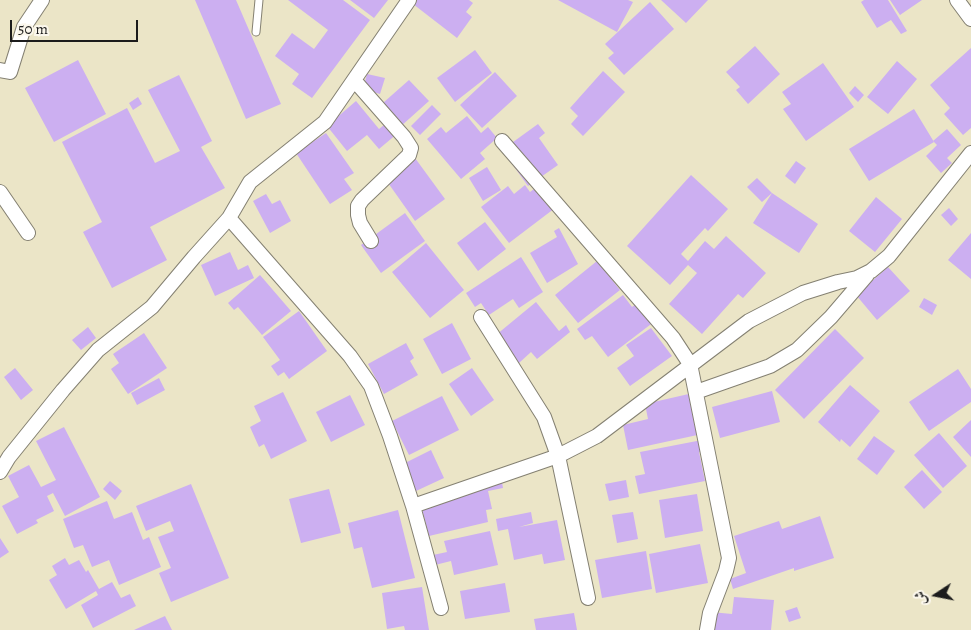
<!DOCTYPE html>
<html>
<head>
<meta charset="utf-8">
<style>
  body { margin:0 }
  #map { position:relative; width:971px; height:630px; overflow:hidden; background:#ebe5c7; font-family:Alegreya,Amiri,serif }
  canvas { display:block }
  .north { position:absolute; left:911px; top:570px; width:50px; height:50px; -webkit-text-stroke:4px #fbf7ec; paint-order:stroke; rotate:259deg; font-size:14px; font-weight:700; line-height:20px; text-align:center; color:#1c1c1c }
  .north::after { content:''; display:block; margin:auto; width:18px; height:22px; background:#1c1c1c; clip-path:polygon(50% 0,100% 100%,50% 72%,0 100%) }
  .scale { position:absolute; left:10px; top:20px; width:128px; height:22px; box-sizing:border-box; border:2px solid #1c1c1c; border-top:0; padding-left:6px; font-size:15px; line-height:18px; white-space:nowrap; color:#1c1c1c; -webkit-text-stroke:4px #fbf7ec; paint-order:stroke }
</style>
</head>
<body>
<div id="map">
<canvas width="971" height="630"></canvas>
<div class="north">ش</div>
<div class="scale">50 m</div>
</div>
<script>
const ctx = document.querySelector('canvas').getContext('2d');
ctx.lineJoin = 'round';
function paint(path, color) { ctx.fillStyle = color; ctx.fill(path, 'evenodd'); }
const poly = rows => new Path2D(rows.map(r => 'M' + r).join(''));
function stroke(path, color, width, dash) { ctx.strokeStyle = color; ctx.lineWidth = width; ctx.lineCap = dash ? 'butt' : 'round'; ctx.setLineDash(dash || []); ctx.stroke(path); }
paint(poly([
  [195,0,236,0,281,104,246,119],
  [288,0,343,0,370,20,312,98,292,84,299,74,275,56,292,33,314,49,328,30],
  [350,0,388,0,374,18],
  [417,0,469,0,473,3,466,12,472,17,457,38,413,4],
  [558,0,628,0,633,2,617,32],
  [661,0,708,0,686,23],
  [864,0,888,0,907,31,901,34,891,20,877,28,861,2],
  [890,0,922,0,900,15],
  [650,2,674,29,624,75,608,58,614,53,605,44],
  [755,46,780,74,748,104,736,90,740,87,726,72],
  [971,48,971,128,963,135,944,114,950,108,930,85],
  [475,50,492,73,455,102,437,78],
  [78,60,106,114,54,142,25,88],
  [897,61,917,79,888,114,867,97],
  [823,63,854,107,806,141,783,109,791,104,782,92],
  [603,71,625,92,583,136,571,124,578,116,570,108],
  [495,72,517,96,482,128,460,105],
  [367,74,385,78,380,94,363,89],
  [179,75,212,141,201,147,225,188,150,227,167,260,112,288,83,232,102,222,62,142,127,108,155,163,180,151,148,90],
  [409,80,429,101,400,127,375,110],
  [855,86,864,95,858,102,849,93],
  [138,97,142,104,133,110,129,103],
  [356,101,379,129,389,121,398,133,379,149,367,135,347,151,327,126],
  [432,105,441,114,420,135,411,126],
  [914,109,934,142,869,181,849,149],
  [467,116,481,133,488,127,497,138,480,153,485,159,461,179,427,139,441,127,446,133],
  [538,124,545,133,539,138,558,165,528,186,502,150],
  [947,129,961,145,947,158,952,163,941,173,926,156,937,145,933,141],
  [326,133,354,173,344,179,352,190,330,204,296,153],
  [415,158,445,199,415,221,386,180],
  [796,161,806,168,795,184,785,176],
  [487,167,501,190,483,201,469,178],
  [691,175,728,209,708,231,705,228,681,254,688,261,705,241,714,249,726,236,766,273,743,298,738,294,702,334,669,304,697,273,688,265,670,285,627,246],
  [757,178,772,193,762,202,747,187],
  [542,183,559,205,509,243,481,207,508,186,514,194,525,185,530,192],
  [772,193,818,224,799,253,753,223],
  [266,194,272,204,280,200,291,221,270,233,253,201],
  [876,197,902,219,875,252,849,231],
  [949,208,958,219,951,226,941,215],
  [405,213,425,241,381,273,361,245],
  [485,222,506,249,478,271,457,243],
  [559,228,578,264,547,283,530,253,557,237,554,231],
  [971,233,971,279,948,260],
  [426,243,464,290,430,318,392,272],
  [230,252,238,270,248,265,254,278,215,296,201,265],
  [521,257,543,292,519,308,513,299,489,315,481,303,475,307,466,293],
  [597,261,620,290,578,323,555,295],
  [888,267,910,291,877,320,856,295],
  [260,275,291,311,262,335,238,307,234,310,228,303],
  [623,295,632,307,644,298,659,318,608,357,592,336,585,340,577,329],
  [924,298,937,305,932,315,919,307],
  [536,302,559,331,566,325,570,332,537,359,531,352,519,363,496,335],
  [299,311,327,351,289,379,284,372,278,376,271,366,280,360,263,337],
  [452,323,471,359,442,374,423,339],
  [88,327,96,338,81,350,72,340],
  [651,328,672,356,630,386,617,368,634,356,626,345],
  [835,329,864,358,804,419,775,390],
  [144,333,167,368,128,394,111,369,119,363,113,354],
  [406,343,414,358,410,361,418,375,384,394,368,364],
  [15,368,33,390,21,400,4,377],
  [472,368,494,400,471,416,449,384],
  [958,369,971,389,971,402,929,431,909,402],
  [159,378,165,390,137,405,131,393],
  [850,385,880,411,850,447,841,439,840,442,818,422],
  [772,391,780,422,720,438,712,407],
  [283,392,307,441,271,459,264,444,259,447,250,427,261,421,254,406],
  [693,393,702,434,628,450,623,425,648,419,645,404],
  [350,395,365,425,331,442,316,412],
  [442,396,459,430,409,455,392,421],
  [971,420,971,457,953,437],
  [64,427,100,497,65,516,53,493,47,496,54,511,36,520,38,523,17,534,2,506,19,497,8,476,29,465,41,487,56,480,36,441],
  [939,433,967,466,943,488,914,455],
  [874,436,895,451,877,475,857,459],
  [702,440,704,451,699,452,705,481,639,494,635,476,645,474,640,452],
  [431,450,444,478,416,491,403,464],
  [922,470,942,492,924,509,904,487],
  [626,480,629,497,609,501,605,484],
  [110,481,122,491,115,500,103,489],
  [502,482,503,488,488,491,492,509,486,510,488,522,429,536,420,501],
  [191,484,229,578,171,602,159,573,171,568,158,537,174,531,170,521,146,531,136,506],
  [329,489,341,533,301,543,289,499],
  [697,494,703,531,665,538,659,500],
  [107,501,114,519,132,512,143,540,149,537,161,567,119,585,109,560,92,567,83,545,74,548,63,519],
  [398,510,415,578,372,588,362,547,354,549,348,523],
  [531,512,533,523,519,527,557,520,565,560,544,564,542,554,514,560,508,529,498,531,496,519],
  [633,512,638,539,617,543,612,515],
  [820,516,834,558,794,571,794,568,733,589,730,579,746,573,734,536,779,521,782,529],
  [490,531,498,565,454,575,451,561,435,565,433,555,447,552,444,541],
  [0,538,9,552,0,558],
  [700,544,708,583,656,593,649,554],
  [646,551,652,589,602,598,595,560],
  [65,558,69,565,79,560,86,572,88,570,99,589,112,582,121,598,130,594,136,606,93,628,81,605,98,595,96,591,66,609,49,580,57,575,52,566],
  [505,583,510,612,465,619,460,591],
  [422,587,429,630,405,630,404,626,387,629,382,593],
  [734,597,774,600,771,630,710,630,711,612,732,614],
  [797,607,801,618,789,622,785,611],
  [574,613,577,630,536,630,534,619],
  [165,616,172,630,134,630]
]), '#ccaff1');
const lane = poly([
  [256,32,259,0]
]);
const street = poly([
  [957,0,971,19],
  [0,70,10,72,24,27,42,0],
  [354,80,404,137,411,148,409,155,362,200,358,206,358,215,360,223,371,241],
  [502,141,673,338,690,364,729,558,726,571,710,613,707,630],
  [0,192,28,233],
  [229,218,350,356,371,386,390,436,413,506,441,608],
  [481,317,544,417,558,456,588,598],
  [696,392,770,366,797,350,831,317,867,275],
  [0,472,9,457,63,390,98,350,152,307,194,257,229,218,250,182,325,122,409,0],
  [413,506,558,456,597,436,749,321,803,293,838,282,857,278,871,271,889,256,971,153]
]);
stroke(lane, '#848072', 9);
stroke(street, '#848072', 16);
stroke(lane, '#fff', 7);
stroke(street, '#fff', 14);
</script>
</body>
</html>
